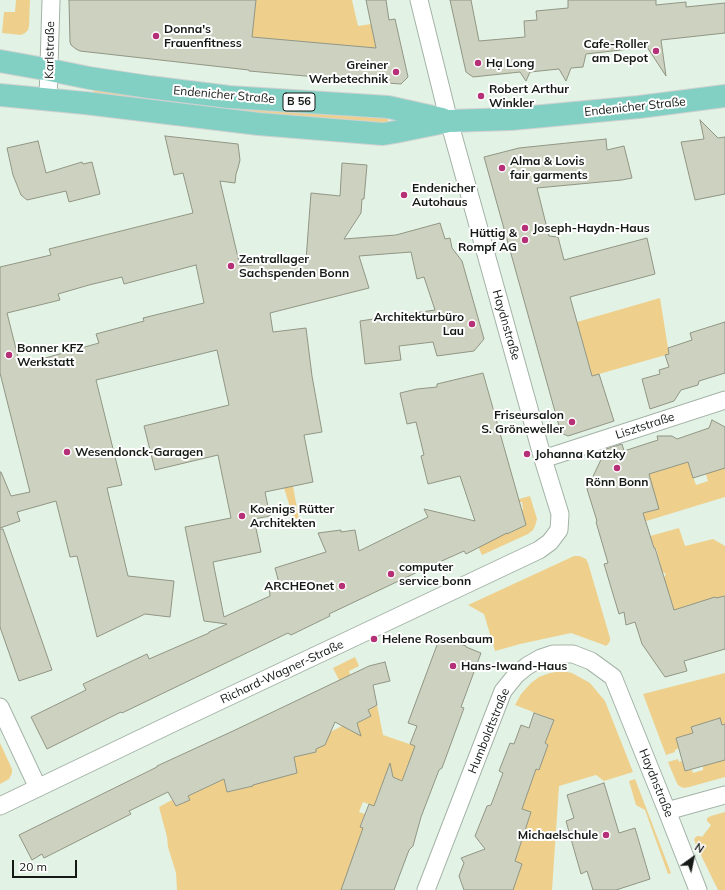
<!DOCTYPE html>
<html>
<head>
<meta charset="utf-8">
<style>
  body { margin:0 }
  #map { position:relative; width:725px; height:890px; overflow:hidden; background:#e2f2e5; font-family:Mulish,sans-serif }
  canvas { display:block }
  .north { position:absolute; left:673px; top:838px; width:40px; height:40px; -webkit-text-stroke:3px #fff; paint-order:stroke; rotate:33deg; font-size:11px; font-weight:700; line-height:16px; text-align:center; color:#151a16 }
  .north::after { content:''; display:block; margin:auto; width:14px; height:18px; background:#151a16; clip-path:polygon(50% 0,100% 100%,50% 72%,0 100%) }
  .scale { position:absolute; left:12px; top:860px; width:65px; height:18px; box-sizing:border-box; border:2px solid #151a16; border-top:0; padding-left:5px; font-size:12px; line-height:14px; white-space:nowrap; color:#151a16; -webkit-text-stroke:3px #fff; paint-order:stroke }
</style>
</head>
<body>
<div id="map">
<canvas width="725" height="890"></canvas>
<div class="north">N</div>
<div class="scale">20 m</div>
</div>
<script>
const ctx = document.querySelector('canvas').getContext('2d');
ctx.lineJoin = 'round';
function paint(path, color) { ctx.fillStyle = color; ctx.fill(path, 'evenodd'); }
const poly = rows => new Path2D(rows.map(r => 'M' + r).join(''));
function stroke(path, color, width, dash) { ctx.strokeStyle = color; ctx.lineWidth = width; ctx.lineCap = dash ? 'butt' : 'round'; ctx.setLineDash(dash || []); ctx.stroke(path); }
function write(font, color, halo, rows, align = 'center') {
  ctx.font = font + ' Mulish,sans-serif'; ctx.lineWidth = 4; ctx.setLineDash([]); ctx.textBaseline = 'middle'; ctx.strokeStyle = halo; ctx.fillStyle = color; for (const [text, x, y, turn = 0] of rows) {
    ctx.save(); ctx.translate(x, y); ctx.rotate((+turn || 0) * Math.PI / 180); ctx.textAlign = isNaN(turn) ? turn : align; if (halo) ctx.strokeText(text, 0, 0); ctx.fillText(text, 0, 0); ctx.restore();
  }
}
paint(poly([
  [16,0,30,0,29,26,28,30,25,33,21,35,2,33,4,12,15,12],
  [256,0,352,0,358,26,371,24,376,48,252,37],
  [94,87,388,117,388,123,327,120,246,113,93,95],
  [660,298,669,354,592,376,577,322],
  [688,462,696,485,708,481,703,465,725,468,725,497,630,526,627,518,658,509,618,483],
  [293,486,300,525,296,526,284,488],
  [530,496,537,519,535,526,533,530,528,534,482,555,477,544,506,531,508,534,526,525,522,510,523,509,522,502,519,502,519,499],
  [679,528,685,546,713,539,725,546,725,596,688,605,673,611,663,579,666,574,661,571,660,567,661,567,656,548,654,548,650,536],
  [574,556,579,556,582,557,586,559,588,563,610,638,610,641,608,644,606,646,604,645,571,633,520,644,495,651,484,614,468,605],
  [355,657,359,666,349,671,350,675,339,680,333,668],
  [562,671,572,673,590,683,605,701,633,772,604,781,596,775,559,786,552,890,513,890,522,865,515,861,531,812,522,809,536,769,539,770,548,745,545,743,554,720,515,705,521,694,531,683,539,677,550,673],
  [725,673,725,724,722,725,720,718,691,727,693,733,676,738,679,748,675,750,675,752,666,755,643,694],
  [377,705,383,735,418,747,413,762,408,764,404,775,407,777,405,782,386,775,374,806,363,802,359,812,365,814,360,826,366,829,346,890,177,890,176,873,168,847,167,837,159,807,172,800,176,806,190,800,188,796,224,779,227,792,253,786,252,783,297,773,294,757,316,752,316,749,326,734,346,724,348,729,353,732,359,729,357,723,371,716,368,710],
  [0,743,12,769,12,773,9,779,0,784],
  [678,759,679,762,682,761,685,771,692,770,693,773,703,770,703,766,725,760,725,777,689,787,684,788,681,787,678,785,676,781,668,762],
  [635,779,671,873,668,874,645,810,636,805,629,781],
  [725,812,725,890,718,890,696,845,694,839,697,836,700,836,702,837,711,825,707,821,707,818,711,816]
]), '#eed08c');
const building = poly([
  [69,0,256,0,252,37,376,48,366,0,386,0,389,20,395,19,408,77,401,84,362,81,249,71,249,70,80,51,76,49,71,45,70,42,69,0],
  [450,0,471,0,479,41,525,37,524,21,537,20,536,11,568,8,568,0,656,0,656,5,686,2,686,7,725,3,725,33,661,40,666,76,647,47,586,54,583,67,571,68,566,81,559,69,530,72,526,81,520,72,473,77,466,72,450,0],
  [700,120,718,138,725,137,725,194,695,200,681,142,704,139,700,120],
  [165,136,238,144,240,160,238,168,236,174,235,183,220,181,240,266,306,260,311,193,340,196,342,163,367,165,364,199,362,199,361,213,344,239,396,235,440,223,445,239,450,238,452,248,462,261,484,339,474,351,437,356,433,342,399,346,401,360,365,364,360,321,435,310,424,277,417,279,411,252,359,256,369,288,270,313,273,332,306,328,312,376,322,432,304,435,313,482,265,492,270,516,254,519,261,552,213,562,224,617,270,596,269,586,279,583,275,568,326,552,318,533,341,530,341,532,355,530,359,551,428,517,424,509,475,521,460,476,428,484,421,456,424,455,416,422,407,424,400,393,417,389,437,387,437,384,483,373,526,525,507,534,507,533,466,554,464,551,426,568,329,614,330,616,291,635,288,633,122,713,121,712,47,749,31,717,86,690,83,684,147,654,149,659,209,633,209,632,227,624,204,621,185,527,231,518,218,455,155,470,144,426,229,405,217,350,96,380,122,485,107,488,128,576,174,581,170,617,145,614,97,637,77,556,70,557,56,501,17,512,20,521,0,528,0,472,1,472,11,496,30,492,0,373,0,267,51,255,49,249,193,213,183,173,174,175,165,136],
  [196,265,204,303,143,318,144,321,96,334,99,343,20,365,7,313,60,300,58,294,89,285,122,277,124,284,196,265],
  [606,139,607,150,624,146,632,178,622,180,537,188,549,236,558,237,564,260,647,238,655,274,570,297,592,376,599,374,614,421,568,436,561,433,484,157,519,148,606,139],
  [38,141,46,173,82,162,83,164,92,162,100,194,69,202,66,191,27,200,21,195,13,175,7,148,38,141],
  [725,322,725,373,699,381,698,385,681,390,674,401,650,409,642,379,660,374,659,370,669,367,665,355,669,354,668,348,692,340,690,333,725,322],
  [712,420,725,427,725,468,693,478,688,462,649,474,659,509,643,513,654,548,655,548,674,610,715,597,716,598,725,596,725,649,684,661,687,671,665,677,642,644,635,622,626,625,624,612,619,614,604,564,608,563,596,522,597,521,587,489,606,449,622,444,624,451,658,440,657,436,672,436,677,439,709,428,712,420],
  [0,529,3,529,52,670,19,681,0,627,0,529],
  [440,637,466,646,466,647,481,653,461,707,464,708,442,768,439,770,421,817,413,846,409,850,394,890,341,890,363,828,360,827,369,804,374,806,390,763,393,777,402,781,415,746,410,744,417,726,408,723,440,637],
  [385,662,390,681,373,685,377,705,368,710,371,716,357,723,361,736,335,722,325,745,316,749,316,752,294,757,297,773,253,785,253,786,227,792,224,779,188,796,190,800,176,806,168,792,129,811,131,814,44,858,42,854,32,860,19,835,78,806,157,767,157,766,233,731,369,666,385,662],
  [534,713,554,720,545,743,548,745,539,770,536,769,522,809,531,812,515,861,522,864,513,890,464,890,459,876,464,863,461,858,485,849,475,836,487,806,491,805,503,773,499,771,510,743,514,744,521,725,529,728,534,713],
  [720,718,722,725,725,724,725,760,685,771,676,738,693,733,691,727,720,718],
  [604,783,619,833,635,828,650,879,616,890,593,890,587,871,581,874,573,846,566,821,574,818,567,795,604,783]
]);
paint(building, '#cdd1bf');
stroke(building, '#919584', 1);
const minor = poly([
  [48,100,51,0],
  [543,459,725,400],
  [0,707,38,788],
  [0,806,175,722,539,550,550,542,559,530,560,514,543,459,449,121,419,0],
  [667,811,725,795],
  [426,890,503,691,516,675,527,666,541,658,553,654,573,654,591,661,613,677,667,811,698,890]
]);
const primary = poly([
  [0,61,50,70,89,78,149,87,229,97,388,107,442,119],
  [0,95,85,103,259,124,383,134,395,132,449,121,511,119,639,107,725,96]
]);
stroke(minor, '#a4b3a7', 19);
stroke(primary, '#d0d1d0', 24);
stroke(minor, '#fff', 17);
stroke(primary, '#82d0c4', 22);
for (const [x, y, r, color] of [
  [156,36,4,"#b53076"],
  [656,51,4,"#b53076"],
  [478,63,4,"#b53076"],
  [396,72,4,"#b53076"],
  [481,96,4,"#b53076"],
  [502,168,4,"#b53076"],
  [404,195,4,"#b53076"],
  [525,228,4,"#b53076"],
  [525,240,4,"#b53076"],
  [231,266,4,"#b53076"],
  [472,324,4,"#b53076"],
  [9,355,4,"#b53076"],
  [572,422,4,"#b53076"],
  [67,452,4,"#b53076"],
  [527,454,4,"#b53076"],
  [617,468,4,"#b53076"],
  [242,516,4,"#b53076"],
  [391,574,4,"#b53076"],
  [342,586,4,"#b53076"],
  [374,639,4,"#b53076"],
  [453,666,4,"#b53076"],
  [606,835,4,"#b53076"]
]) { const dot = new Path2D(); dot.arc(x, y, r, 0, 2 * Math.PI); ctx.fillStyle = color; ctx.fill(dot); stroke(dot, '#fff', 1.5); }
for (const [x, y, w] of [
  [299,102,32]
]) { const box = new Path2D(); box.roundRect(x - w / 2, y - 9, w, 18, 3); ctx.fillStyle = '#fff'; ctx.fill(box); stroke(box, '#151a16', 1); }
write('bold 11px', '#151a16', null, [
  ["B 56",299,102]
]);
write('bold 12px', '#151a16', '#fff', [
  ["Donna's",164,29],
  ["Frauenfitness",164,43],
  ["Cafe-Roller",648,44,"right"],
  ["am Depot",648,58,"right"],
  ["Hạ Long",486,63],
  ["Greiner",388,65,"right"],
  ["Werbetechnik",388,79,"right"],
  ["Robert Arthur",489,89],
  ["Winkler",489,103],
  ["Alma & Lovis",510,161],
  ["fair garments",510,175],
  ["Endenicher",412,188],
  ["Autohaus",412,202],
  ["Joseph-Haydn-Haus",533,228],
  ["Hüttig &",517,233,"right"],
  ["Rompf AG",517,247,"right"],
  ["Zentrallager",239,259],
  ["Sachspenden Bonn",239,273],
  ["Architekturbüro",464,317,"right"],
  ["Lau",464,331,"right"],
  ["Bonner KFZ",17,348],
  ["Werkstatt",17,362],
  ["Friseursalon",564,415,"right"],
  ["S. Gröneweller",564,429,"right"],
  ["Wesendonck-Garagen",75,452],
  ["Johanna Katzky",535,454],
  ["Rönn Bonn",617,482,"center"],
  ["Koenigs Rütter",250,509],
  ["Architekten",250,523],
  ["computer",399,567],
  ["service bonn",399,581],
  ["ARCHEOnet",334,586,"right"],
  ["Helene Rosenbaum",382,639],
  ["Hans-Iwand-Haus",461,666],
  ["Michaelschule",598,835,"right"]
], 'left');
write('12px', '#151a16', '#fff', [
  ["Karlstraße",50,50,-89],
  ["Endenicher Straße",224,95,5],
  ["Endenicher Straße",635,107,-6],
  ["Haydnstraße",506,325,74],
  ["Lisztstraße",645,426,-18],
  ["Richard-Wagner-Straße",282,672,-25],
  ["Humboldtstraße",489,731,-68],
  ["Haydnstraße",656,783,68]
]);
</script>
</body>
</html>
